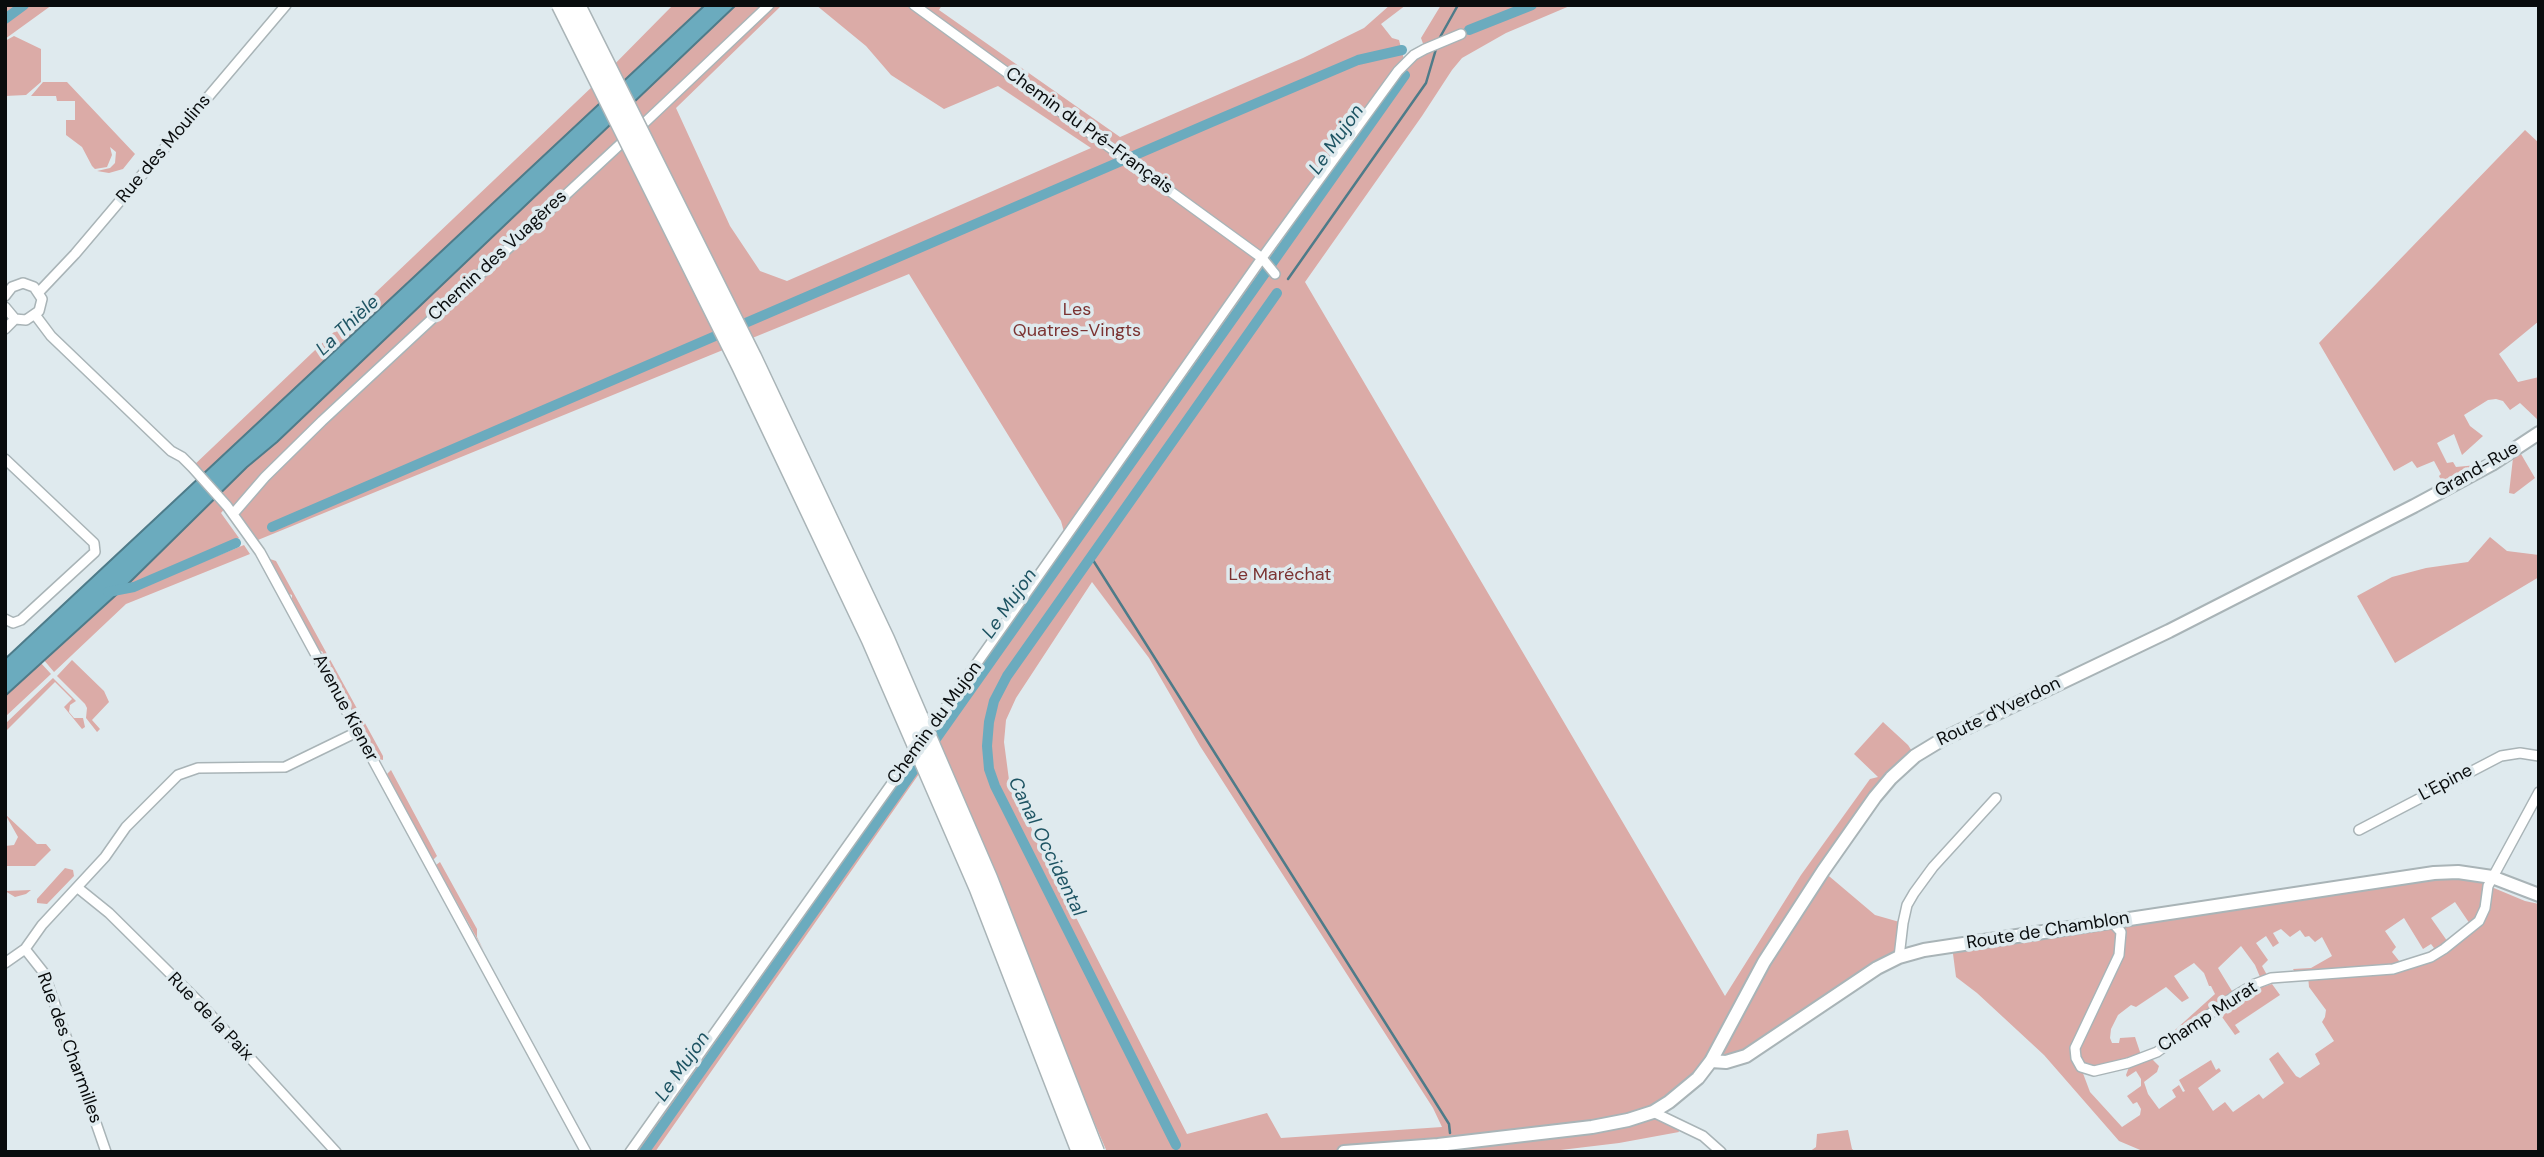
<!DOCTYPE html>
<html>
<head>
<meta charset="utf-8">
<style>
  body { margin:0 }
  #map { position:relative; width:2544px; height:1157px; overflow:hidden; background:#dfeaee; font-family:"DM Sans",sans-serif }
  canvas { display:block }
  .frame { position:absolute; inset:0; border:7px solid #090c0d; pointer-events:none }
</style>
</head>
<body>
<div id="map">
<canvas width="2544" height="1157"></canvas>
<div class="frame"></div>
</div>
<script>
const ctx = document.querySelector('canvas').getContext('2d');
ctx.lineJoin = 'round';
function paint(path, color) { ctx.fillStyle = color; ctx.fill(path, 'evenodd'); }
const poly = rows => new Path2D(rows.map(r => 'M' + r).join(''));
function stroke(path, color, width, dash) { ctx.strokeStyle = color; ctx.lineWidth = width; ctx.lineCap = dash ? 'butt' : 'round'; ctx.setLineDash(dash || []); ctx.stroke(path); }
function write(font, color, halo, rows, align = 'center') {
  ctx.font = font + ' "DM Sans",sans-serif'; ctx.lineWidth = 7; ctx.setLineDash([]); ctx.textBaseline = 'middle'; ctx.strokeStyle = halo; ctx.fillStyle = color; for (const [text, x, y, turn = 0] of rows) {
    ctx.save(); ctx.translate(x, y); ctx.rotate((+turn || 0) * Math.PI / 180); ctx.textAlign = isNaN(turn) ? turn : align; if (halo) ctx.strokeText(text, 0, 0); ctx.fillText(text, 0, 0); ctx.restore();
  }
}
paint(poly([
  [5,5,52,5,5,39],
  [673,5,705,5,201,477,192,467,595,84],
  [736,5,782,5,676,108,730,226,760,271,787,281,1091,148,998,86,944,109,891,75,866,46,816,5,942,5,939,10,1120,137,1303,58,1364,28,1390,5,1406,5,1381,24,1392,38,1399,40,1405,63,1425,49,1421,38,1441,5,1572,5,1506,33,1462,58,1452,70,1422,116,1305,282,1725,996,1801,875,1870,779,1878,777,1854,754,1883,722,1908,745,1915,756,1823,871,1875,915,1903,923,1899,957,1746,1056,1711,1061,1654,1111,1676,1122,1679,1132,1619,1143,1544,1152,1107,1152,935,751,655,1152,630,1152,873,808,932,736,1064,532,1061,521,909,274,253,542,227,506,221,513,239,538,126,586,247,467,277,442],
  [1092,582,1149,658,1200,746,1433,1108,1442,1127,1281,1138,1267,1113,1187,1134,1044,855,1009,780,1004,742,1006,720,1016,698],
  [14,36,41,49,41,82,26,95,5,96,5,41],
  [43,82,67,82,135,154,123,169,109,173,97,171,110,168,115,163,116,152,110,147,112,155,107,167,95,169,92,166,82,147,66,135,66,120,75,120,75,101,57,101,56,96,31,96],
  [2525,130,2539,143,2539,321,2499,354,2518,382,2539,377,2539,421,2520,403,2510,410,2503,401,2496,399,2488,400,2464,415,2470,426,2483,436,2462,455,2454,434,2437,443,2447,463,2453,462,2456,467,2477,465,2476,467,2442,482,2439,476,2441,474,2434,461,2417,468,2412,461,2394,471,2319,343],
  [2521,454,2535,478,2514,494,2509,493,2513,458],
  [2490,537,2507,551,2539,555,2539,577,2395,663,2357,596,2392,577,2426,568,2468,562],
  [244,545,250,554,126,604,54,672,43,659,116,595,134,590],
  [270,559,276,561,383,756,383,760,379,759,346,699,347,696,343,694,322,655,323,652,319,650,292,599,292,595,289,594],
  [72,660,104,691,109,702,92,720,100,729,97,732,86,718,87,708,85,704,57,676],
  [40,662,51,674,5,717,5,696],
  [53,678,76,701,70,705,69,712,74,718,83,718,85,727,82,729,64,707,72,699,55,682,5,732,5,724],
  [391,770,437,856,433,860,389,778,387,774],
  [5,814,37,844,46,844,51,850,35,866,7,866,6,891,31,890,26,894,15,897,5,891,5,846,14,845,18,837],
  [440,862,477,929,477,937,484,951,436,865],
  [65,868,73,870,74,876,47,904,37,903,37,899],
  [2434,873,2492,877,2489,886,2525,901,2539,904,2539,1152,2145,1152,2119,1141,2044,1055,1977,993,1956,977,1952,946],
  [2455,902,2472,927,2450,945,2431,918],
  [2404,918,2423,949,2431,944,2434,948,2427,953,2430,957,2404,967,2392,952,2396,947,2385,931],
  [2281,929,2290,937,2300,930,2305,937,2309,936,2315,942,2322,937,2332,956,2311,968,2293,969,2297,976,2308,976,2309,987,2326,1010,2325,1017,2322,1022,2334,1041,2315,1054,2320,1064,2300,1078,2296,1076,2278,1052,2269,1059,2284,1083,2263,1099,2259,1094,2233,1112,2225,1102,2213,1111,2198,1088,2221,1071,2219,1068,2216,1070,2211,1060,2179,1080,2185,1091,2183,1092,2179,1085,2172,1090,2176,1097,2159,1109,2148,1094,2144,1082,2157,1072,2159,1066,2153,1060,2147,1060,2129,1067,2126,1075,2127,1077,2136,1071,2141,1079,2141,1086,2127,1096,2133,1104,2137,1102,2141,1109,2140,1115,2122,1127,2090,1092,2081,1068,2108,1069,2142,1058,2135,1037,2120,1038,2119,1043,2112,1043,2110,1038,2111,1029,2118,1015,2131,1005,2136,1007,2166,987,2182,1002,2189,998,2174,976,2194,963,2204,973,2209,986,2211,986,2215,994,2175,1030,2181,1037,2235,996,2218,968,2241,946,2255,965,2260,977,2267,975,2262,966,2268,960,2256,943,2266,936,2273,947,2279,943,2273,933],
  [2272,984,2280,995,2235,1025,2240,1032,2235,1035,2222,1017,2231,1006,2259,988],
  [1848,1130,1852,1149,1856,1152,1809,1152,1816,1147,1817,1134]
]), '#dbaba7');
const water = poly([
  [705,5,736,5,277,442,247,467,126,586,5,696,5,659,705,5]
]);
paint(water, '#6babbe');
stroke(water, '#4e7b89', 2);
stroke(poly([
  [1439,39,1458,5],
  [1288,279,1426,83,1436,49],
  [1091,557,1429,1092,1449,1124,1450,1133]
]), '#4e7b89', 2.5);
stroke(poly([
  [5,19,24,5],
  [1469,30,1532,5],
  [272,527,1212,122,1358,60,1402,50],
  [108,592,134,587,236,543],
  [1176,1145,995,786,989,769,987,746,989,722,994,701,1007,676,1277,293],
  [644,1152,1405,75]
]), '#6babbe', 10);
const street = poly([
  [914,5,1262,258,1275,274],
  [638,129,769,5],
  [39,292,75,254,286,5],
  [5,296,12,287,23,283,34,287,42,299,39,311,26,320,15,319,5,307],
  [36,316,51,336,171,451,182,457,192,467,227,506,260,552,586,1152],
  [5,329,15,319],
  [5,459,94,543,95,552,21,620,13,623,5,619],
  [233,514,265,477,322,421,627,138],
  [927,734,1262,258,1398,71,1414,55,1425,49,1461,34],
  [2359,830,2501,756,2520,753,2539,756],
  [78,888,109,913,199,1002,336,1152],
  [2112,922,2121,932,2119,955,2075,1048,2076,1058,2081,1067,2094,1071,2128,1063,2157,1052,2235,996,2255,984,2271,978,2393,969,2431,957,2444,949,2479,921,2485,908,2488,886,2539,792],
  [25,949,44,973,106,1152],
  [1899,957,1903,923,1907,905,1914,893,1933,867,1996,798],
  [5,963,25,949,42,925,105,857,126,827,178,775,198,768,285,767,357,732],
  [1653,1112,1703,1136,1721,1152],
  [630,1152,917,748]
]);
const secondary = poly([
  [1711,1061,1726,1062,1746,1056,1877,968,1899,957,1924,950,2434,873,2458,872,2492,877,2539,895],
  [1344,1152,1438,1145,1592,1127,1628,1120,1653,1112,1669,1102,1698,1078,1711,1061,1764,962,1823,871,1875,797,1891,778,1915,756,1943,739,2169,631,2414,506,2492,464,2539,433]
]);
stroke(street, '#a9b4b7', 12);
stroke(secondary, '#a9b4b7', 16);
stroke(street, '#fff', 9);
stroke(secondary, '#fff', 12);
const highwayBridge = poly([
  [560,5,740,366,870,640,978,889,1080,1152],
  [577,5,753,357,886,639,989,878,1096,1152]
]);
stroke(highwayBridge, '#a9b4b7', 19, []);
stroke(highwayBridge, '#fff', 16);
write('18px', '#090c0d', '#dfeaee', [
  ["Chemin du Pré-Français",1089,131,36],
  ["Rue des Moulins",164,149,-50],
  ["Chemin des Vuagères",498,256,-43],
  ["Grand-Rue",2477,470,-30],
  ["Avenue Kiener",345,708,62],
  ["Route d'Yverdon",1999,712,-26],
  ["Chemin du Mujon",935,723,-54],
  ["L'Epine",2446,783,-28],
  ["Route de Chamblon",2048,931,-9],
  ["Rue de la Paix",210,1017,46],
  ["Champ Murat",2208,1017,-33],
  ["Rue des Charmilles",69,1048,70]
]);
write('18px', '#7b3332', '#dfeaee', [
  ["Les",1077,310],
  ["Quatres-Vingts",1077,331],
  ["Le Maréchat",1280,575]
]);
write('italic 19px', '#1e5463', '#dfeaee', [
  ["Le Mujon",1337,140,-55],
  ["La Thièle",348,326,-43],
  ["Le Mujon",1010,604,-55],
  ["Canal Occidental",1046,847,64],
  ["Le Mujon",683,1067,-55]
]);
</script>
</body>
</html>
